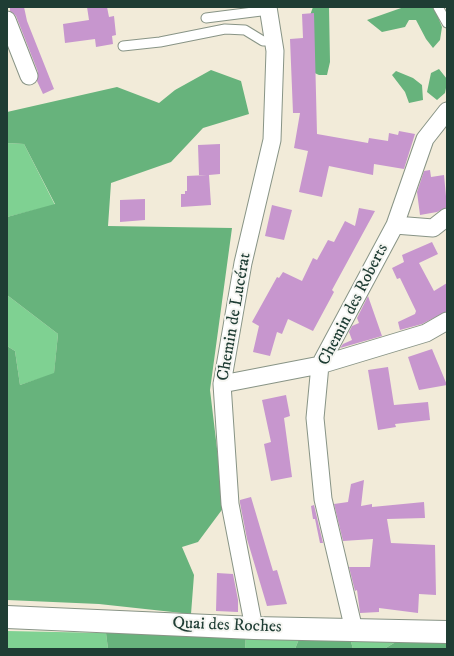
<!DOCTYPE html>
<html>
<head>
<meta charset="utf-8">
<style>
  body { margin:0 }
  #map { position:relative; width:454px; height:656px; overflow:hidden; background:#f2ebd9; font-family:"IM FELL DW Pica",serif }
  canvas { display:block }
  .frame { position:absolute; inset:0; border:8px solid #1f3d34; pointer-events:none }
</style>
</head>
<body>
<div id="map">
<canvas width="454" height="656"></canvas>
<div class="frame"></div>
</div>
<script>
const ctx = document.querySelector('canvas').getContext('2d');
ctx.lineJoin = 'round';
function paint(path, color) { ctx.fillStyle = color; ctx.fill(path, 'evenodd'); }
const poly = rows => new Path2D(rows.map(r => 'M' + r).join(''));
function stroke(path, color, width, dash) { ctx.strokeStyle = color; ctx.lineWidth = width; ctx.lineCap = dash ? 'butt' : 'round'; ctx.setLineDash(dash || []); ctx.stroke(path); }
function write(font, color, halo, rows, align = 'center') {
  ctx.font = font + ' "IM FELL DW Pica",serif'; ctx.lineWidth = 4; ctx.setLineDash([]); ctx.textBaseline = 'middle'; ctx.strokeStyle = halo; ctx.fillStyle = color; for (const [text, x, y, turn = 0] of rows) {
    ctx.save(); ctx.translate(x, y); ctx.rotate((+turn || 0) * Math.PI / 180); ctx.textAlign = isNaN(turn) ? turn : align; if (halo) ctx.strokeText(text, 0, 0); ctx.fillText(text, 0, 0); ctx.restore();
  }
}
paint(poly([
  [7,143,24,144,55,205,7,217],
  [7,295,58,334,54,374,20,385,15,351,7,346],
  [7,631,106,633,108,649,7,649],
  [246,634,299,639,295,649,245,649],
  [350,638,399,640,384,649,353,649]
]), '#7fd192');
paint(poly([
  [313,7,329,7,330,62,327,75,319,75,308,70,309,18],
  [404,7,434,7,442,27,440,40,433,48,426,39,416,20,409,20,405,27,382,32,367,20],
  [439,69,447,79,447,83,445,93,437,100,427,92,431,73],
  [211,70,241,81,249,114,203,128,171,162,111,183,108,226,232,228,210,390,224,507,198,542,182,547,194,575,191,614,99,604,7,600,7,346,15,351,20,385,54,373,58,334,7,295,7,217,55,204,24,144,7,143,7,112,117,87,159,103,175,90],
  [396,71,413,78,422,85,423,100,409,103,405,92,392,75],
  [106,633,246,634,245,649,108,649],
  [350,638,353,649,295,649,299,639],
  [399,640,447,640,447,649,384,649]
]), '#67b37c');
paint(poly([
  [10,7,24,7,27,21,54,89,43,94,37,81,38,72,16,16,10,11],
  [87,7,107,7,109,17,114,16,116,35,112,36,113,44,96,47,95,39,65,43,63,24,89,20],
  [314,13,317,134,368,143,369,138,388,141,389,133,398,135,399,131,415,134,404,169,374,164,373,175,329,166,322,197,299,192,308,151,294,148,300,113,293,113,290,39,303,38,302,14],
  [220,144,220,174,209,175,211,205,181,207,181,194,185,194,185,191,187,191,187,176,207,175,199,175,198,145],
  [430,170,431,177,444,175,447,207,437,212,420,215,417,192,424,171],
  [145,199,145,220,120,222,120,200],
  [272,205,292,210,284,240,265,236],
  [359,208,375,211,332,290,334,292,313,331,288,319,282,334,277,332,270,356,253,352,259,326,252,322,277,277,279,278,283,272,302,281,313,258,317,260,328,240,334,242,345,221,355,226],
  [432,242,438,254,419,263,434,291,447,283,447,311,422,324,400,330,398,322,415,314,416,311,400,278,397,279,392,268,404,262,402,255],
  [368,296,382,336,340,348,343,344,352,340,349,332,352,326,359,323,357,318],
  [432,349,447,385,419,390,408,357],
  [388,367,394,405,428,402,430,420,395,424,396,427,378,430,368,370],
  [286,395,290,416,284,418,292,477,271,481,264,444,271,442,262,400],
  [364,480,361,506,372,504,372,507,424,502,425,518,387,519,391,543,435,545,436,595,419,594,418,613,379,608,379,612,360,613,357,590,355,591,349,567,370,567,373,539,343,541,334,504,348,502,351,484],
  [251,497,273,571,277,570,287,604,267,606,247,539,240,503,240,500],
  [314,505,323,543,320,543,315,519,313,519,311,506],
  [217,573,233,574,238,600,238,612,216,611]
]), '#c796ce');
const lane = poly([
  [438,7,447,23],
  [206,18,269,10],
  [123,46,160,42,225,29,245,30,263,41,274,41]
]);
const street = poly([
  [7,20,29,76],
  [395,225,433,228,447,217],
  [222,384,320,365,426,333,447,321],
  [254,628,230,504,222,384,243,263,272,140,275,51,268,7],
  [354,630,323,499,315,418,320,365,395,225,425,139,447,111]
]);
const secondary = poly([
  [7,617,254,628,447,632]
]);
stroke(lane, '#889486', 11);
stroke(street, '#889486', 19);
stroke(secondary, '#889486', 24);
stroke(lane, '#fff', 9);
stroke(street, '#fff', 17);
stroke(secondary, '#fff', 22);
write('17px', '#1f3d34', '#f6f6f2', [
  ["Chemin des Roberts",354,305,-63],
  ["Chemin de Lucérat",235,317,-80],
  ["Quai des Roches",227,626,2]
]);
</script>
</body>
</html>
